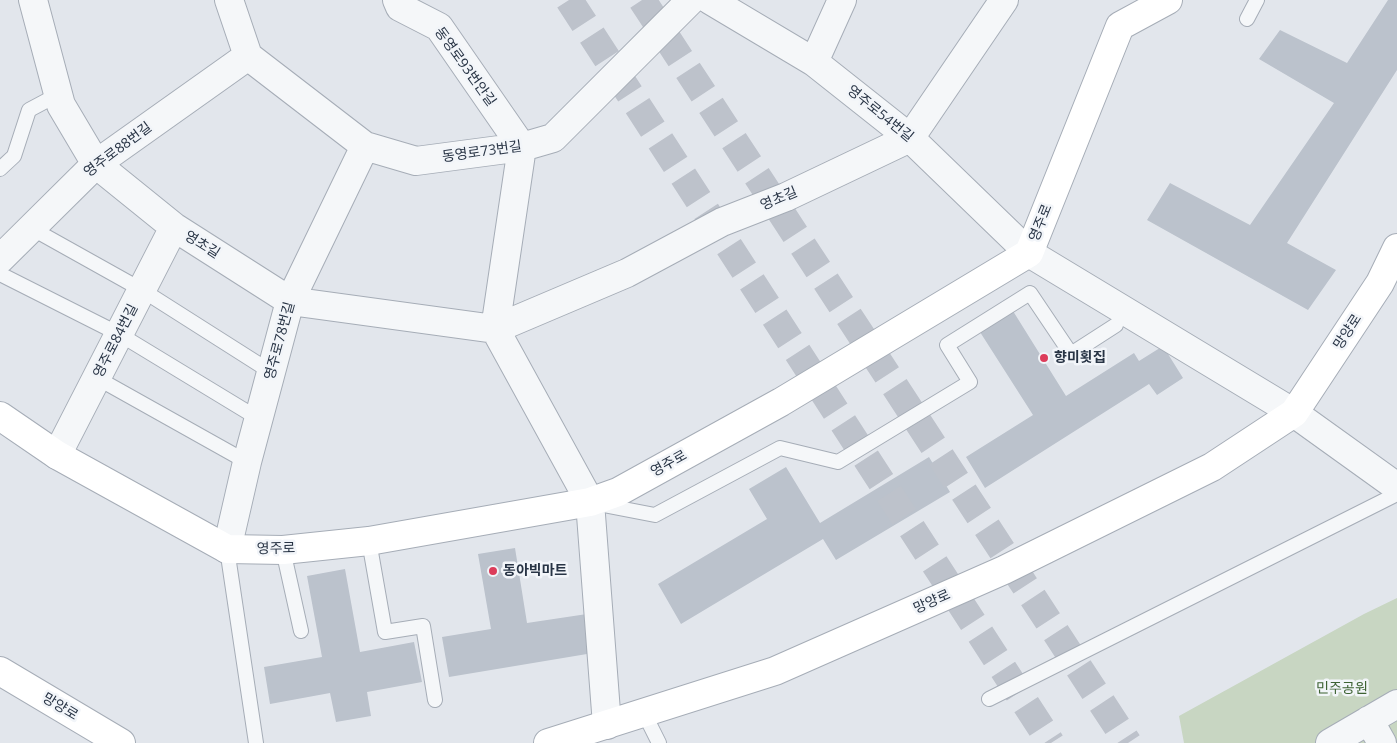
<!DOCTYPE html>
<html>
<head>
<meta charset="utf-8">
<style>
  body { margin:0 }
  canvas { display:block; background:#e2e6ec }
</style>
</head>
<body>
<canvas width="1397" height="743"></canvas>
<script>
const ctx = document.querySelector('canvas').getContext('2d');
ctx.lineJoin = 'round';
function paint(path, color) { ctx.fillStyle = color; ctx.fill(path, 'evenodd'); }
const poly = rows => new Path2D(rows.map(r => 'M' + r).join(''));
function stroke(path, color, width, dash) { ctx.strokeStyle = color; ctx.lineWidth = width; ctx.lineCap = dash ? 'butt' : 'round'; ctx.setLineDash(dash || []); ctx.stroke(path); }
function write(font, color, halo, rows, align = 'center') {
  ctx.font = font + ' "Open Sans","Noto Sans KR",sans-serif'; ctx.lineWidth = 5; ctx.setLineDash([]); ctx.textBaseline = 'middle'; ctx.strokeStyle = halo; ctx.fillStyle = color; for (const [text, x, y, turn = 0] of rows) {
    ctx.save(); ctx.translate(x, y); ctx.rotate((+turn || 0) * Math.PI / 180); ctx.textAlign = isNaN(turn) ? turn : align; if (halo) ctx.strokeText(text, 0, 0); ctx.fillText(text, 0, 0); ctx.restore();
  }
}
paint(poly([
  [1397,598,1397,743,1184,743,1179,716,1364,614]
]), '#c8d6c2');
paint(poly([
  [1388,0,1397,0,1397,70,1287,243,1336,270,1308,310,1147,220,1170,183,1250,225,1334,103,1259,59,1280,30,1347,63],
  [1013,311,1066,396,1134,353,1139,361,1163,346,1183,378,1157,395,1149,384,985,488,966,457,1033,415,980,332],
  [929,457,950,492,836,560,823,539,681,624,658,584,767,519,749,489,786,467,820,523],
  [515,548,527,623,587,614,593,653,449,677,442,637,491,629,478,554],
  [345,569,360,652,414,642,422,682,367,692,371,716,336,722,330,693,270,704,264,667,322,657,307,576]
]), '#bbc2cc');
stroke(poly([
  [569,0,1051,743],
  [642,0,1128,743]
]), '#bdc2cb', 28, [28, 14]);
const lane = poly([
  [1247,19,1257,0],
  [0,169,14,156,29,110,59,94],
  [31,228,142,290,271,372],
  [0,274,119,334,259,419],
  [97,378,247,462],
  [598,504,655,515,780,448,838,462,970,382,947,345,1030,293,1071,354,1116,325],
  [369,541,385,632,423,626,435,700],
  [227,549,256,743],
  [283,550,301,631],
  [989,699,1397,494],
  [644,713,659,743]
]);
const street = poly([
  [33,0,61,105,96,164,174,227,290,301,495,329,627,273,722,222,786,197,910,138,1004,0],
  [229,0,248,56],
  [397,0,400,7,439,27,522,147,495,329,590,502,607,725],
  [710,0,814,62,910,138,1029,253,1294,413,1397,487],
  [248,56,365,146,416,161,522,147,553,138,691,0],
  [814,62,842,0],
  [0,259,96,164,248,56],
  [57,455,174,227],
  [227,549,247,462,290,301,365,146],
  [1369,720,1382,743],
  [1330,743,1397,704]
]);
const secondary = poly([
  [0,416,57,455,227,549,283,550,369,541,590,502,618,492,781,402,1029,253,1120,26,1168,0],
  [0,671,121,743],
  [548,743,775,671,1004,570,1212,467,1294,413,1380,283,1397,248]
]);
stroke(lane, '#a6adb7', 16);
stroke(street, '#a6adb7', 30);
stroke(secondary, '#a6adb7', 30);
stroke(lane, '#f5f7f9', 14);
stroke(street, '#f5f7f9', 28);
stroke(secondary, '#fff', 28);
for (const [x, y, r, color] of [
  [1044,358,5,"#dc3c5a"],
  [493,571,5,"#dc3c5a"]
]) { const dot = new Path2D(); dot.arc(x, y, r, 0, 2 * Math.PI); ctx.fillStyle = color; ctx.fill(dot); stroke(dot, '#f2f5f9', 2); }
write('14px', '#283445', '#f2f5f9', [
  ["동영로93번안길",465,67,54],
  ["영주로54번길",880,114,39],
  ["영주로88번길",118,150,-37],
  ["동영로73번길",482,152,-8],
  ["영초길",779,199,-23],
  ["영주로",1041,223,-68],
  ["영초길",202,245,32],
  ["망양로",1348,332,-57],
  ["영주로84번길",116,341,-63],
  ["영주로78번길",280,341,-75],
  ["영주로",669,464,-29],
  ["영주로",276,549,-1],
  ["망양로",932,602,-24],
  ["망양로",60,707,31]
]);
write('bold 14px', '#283445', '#f2f5f9', [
  ["향미횟집",1054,358],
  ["동아빅마트",503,571]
], 'left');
write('14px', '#3e6334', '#f2f5f9', [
  ["민주공원",1342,689]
]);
</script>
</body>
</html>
